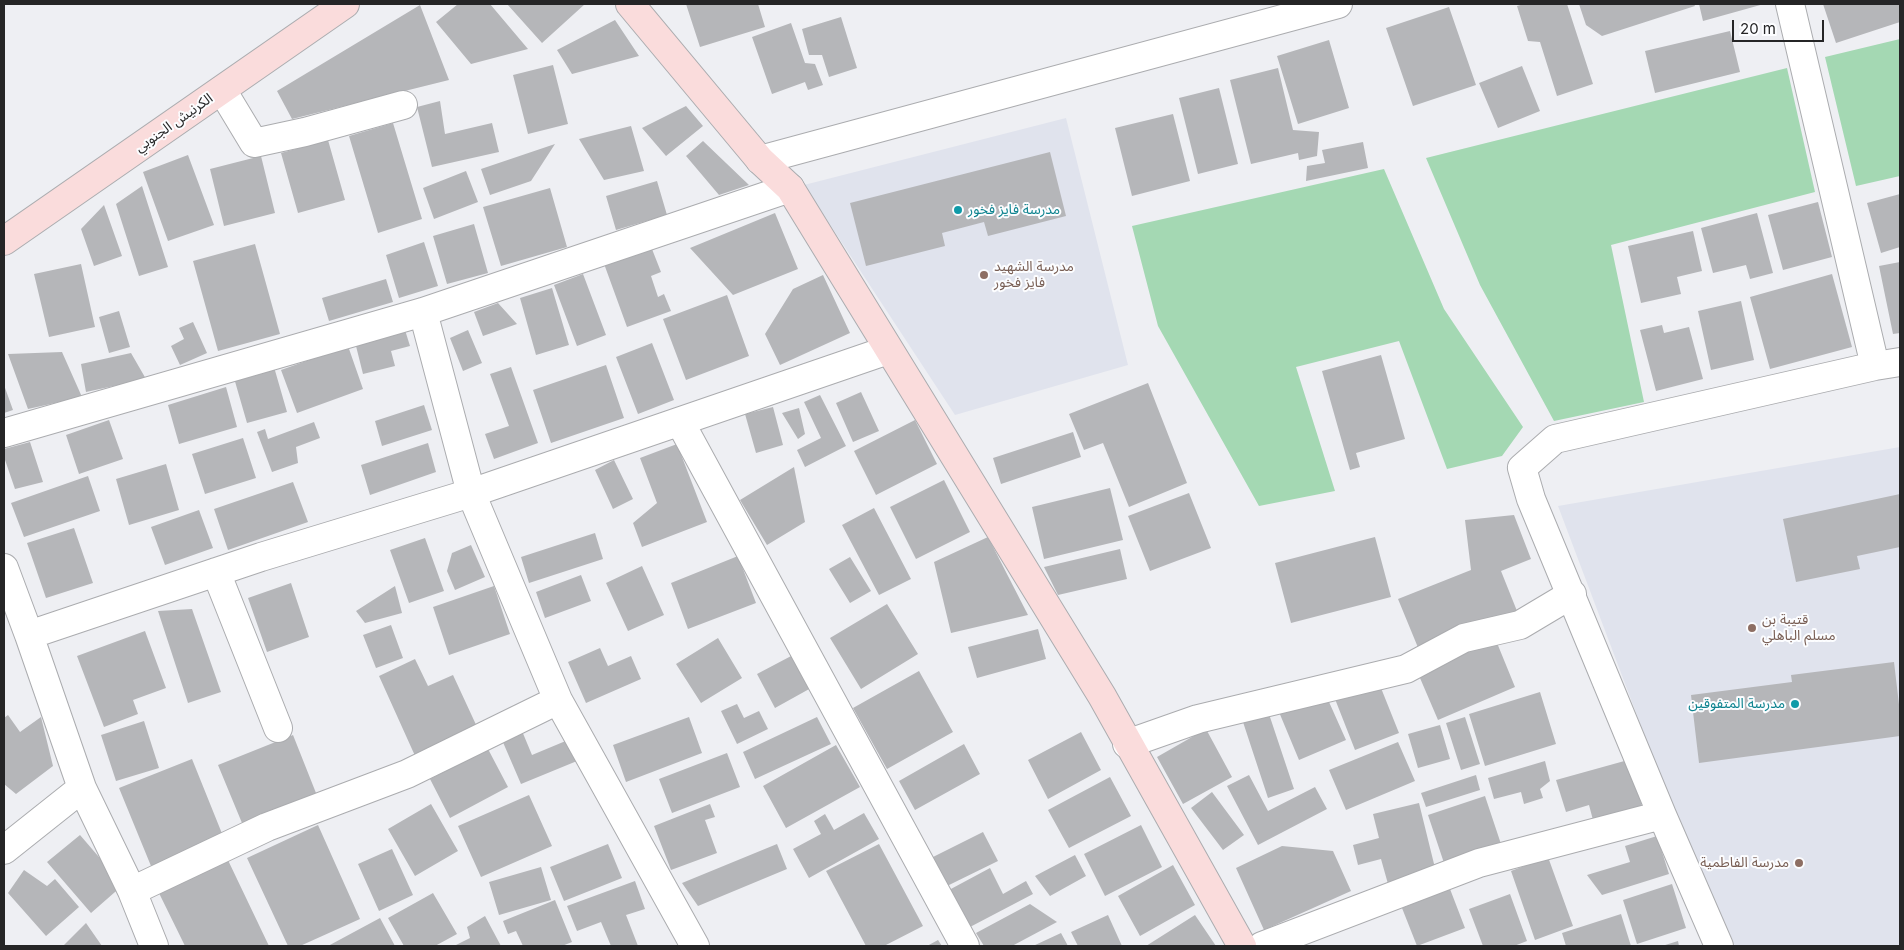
<!DOCTYPE html>
<html>
<head>
<meta charset="utf-8">
<style>
  body { margin:0 }
  #map { position:relative; width:1904px; height:950px; overflow:hidden; background:#eeeff3; font-family:Inter,sans-serif }
  canvas { display:block }
  .frame { position:absolute; inset:0; border:5px solid #252526; pointer-events:none }
  .scale { position:absolute; left:1732px; top:20px; width:92px; height:22px; box-sizing:border-box; border:2px solid #252526; border-top:0; padding-left:6px; font-size:15px; line-height:18px; white-space:nowrap; color:#252526; -webkit-text-stroke:4px #fcfdff; paint-order:stroke }
</style>
</head>
<body>
<div id="map">
<canvas width="1904" height="950"></canvas>
<div class="frame"></div>
<div class="scale">20 m</div>
</div>
<script>
const ctx = document.querySelector('canvas').getContext('2d');
ctx.lineJoin = 'round';
function paint(path, color) { ctx.fillStyle = color; ctx.fill(path, 'evenodd'); }
const poly = rows => new Path2D(rows.map(r => 'M' + r).join(''));
function stroke(path, color, width, dash) { ctx.strokeStyle = color; ctx.lineWidth = width; ctx.lineCap = dash ? 'butt' : 'round'; ctx.setLineDash(dash || []); ctx.stroke(path); }
function write(font, color, halo, rows, align = 'center') {
  ctx.font = font + ' Inter,"Noto Sans Arabic",sans-serif'; ctx.lineWidth = 4; ctx.setLineDash([]); ctx.textBaseline = 'middle'; ctx.strokeStyle = halo; ctx.fillStyle = color; for (const [text, x, y, turn = 0] of rows) {
    ctx.save(); ctx.translate(x, y); ctx.rotate((+turn || 0) * Math.PI / 180); ctx.textAlign = isNaN(turn) ? turn : align; if (halo) ctx.strokeText(text, 0, 0); ctx.fillText(text, 0, 0); ctx.restore();
  }
}
paint(poly([
  [1066,118,1128,365,955,415,804,185],
  [1900,447,1900,946,1735,946,1661,779,1558,506]
]), '#e0e3ed');
paint(poly([
  [1900,39,1900,176,1856,186,1825,57],
  [1787,68,1815,192,1611,245,1644,402,1554,421,1480,285,1426,158],
  [1384,169,1444,309,1523,427,1502,456,1447,469,1399,341,1296,367,1335,491,1259,506,1158,326,1132,226]
]), '#a4d8b3');
paint(poly([
  [458,4,490,4,528,49,471,64,436,22],
  [507,4,585,4,542,43],
  [686,4,758,4,765,27,700,47],
  [1524,4,1567,4,1593,84,1557,96,1540,42,1528,41,1517,6],
  [1579,4,1694,4,1695,6,1602,36,1586,25],
  [1699,4,1764,4,1703,21],
  [1823,4,1900,4,1900,22,1836,43],
  [420,5,449,80,292,119,277,91],
  [1449,7,1476,85,1413,106,1386,28],
  [841,17,857,68,829,77,822,55,809,55,802,29],
  [615,20,639,56,572,74,557,50],
  [791,23,805,63,815,64,823,85,808,90,805,82,772,94,752,37],
  [1730,31,1740,72,1655,93,1645,51],
  [1329,40,1349,108,1298,124,1277,56],
  [553,65,568,124,528,134,513,75],
  [1522,66,1540,111,1498,128,1479,83],
  [1278,68,1293,130,1319,132,1317,156,1299,160,1298,153,1251,164,1230,80],
  [1219,88,1238,164,1198,174,1179,98],
  [440,101,445,134,492,123,499,152,432,167,417,107],
  [686,106,703,126,666,156,642,128],
  [1173,114,1190,181,1132,196,1115,128],
  [393,123,422,219,378,233,349,136],
  [631,126,644,171,604,180,579,139],
  [328,140,345,200,298,213,281,153],
  [703,141,749,185,719,195,686,156],
  [1363,142,1368,168,1306,181,1307,166,1325,163,1322,150],
  [555,144,531,181,490,195,481,169],
  [1050,152,1066,216,988,236,984,222,942,233,945,246,866,266,850,203],
  [188,155,214,225,168,241,143,172],
  [261,156,275,213,224,226,210,169],
  [466,171,478,202,434,219,423,188],
  [657,181,667,215,616,230,606,196],
  [142,186,168,267,139,276,116,204],
  [550,188,567,247,501,266,483,207],
  [1900,194,1900,247,1881,253,1867,203],
  [1818,202,1832,257,1783,270,1768,215],
  [104,205,122,256,94,266,81,229],
  [775,213,798,269,733,295,690,248],
  [1757,213,1773,273,1750,279,1746,265,1713,273,1701,228],
  [474,224,488,273,447,284,433,236],
  [1693,231,1702,271,1677,277,1681,294,1641,303,1628,246],
  [424,242,438,286,399,298,386,255],
  [255,244,280,334,218,351,193,261],
  [650,244,661,272,651,276,658,297,664,294,671,311,627,327,603,261],
  [1900,262,1900,333,1893,334,1879,266],
  [81,264,95,327,49,337,34,274],
  [583,274,606,335,577,346,554,285],
  [1832,274,1852,347,1770,369,1750,297],
  [823,275,850,333,780,365,765,334,793,289],
  [386,279,393,302,329,321,322,298],
  [552,288,569,345,536,355,520,298],
  [727,295,749,356,686,380,663,319],
  [1741,301,1754,360,1711,370,1698,311],
  [498,303,517,324,483,336,474,312],
  [119,311,130,347,109,353,99,317],
  [193,322,207,353,180,365,171,346,184,339,179,328],
  [1662,325,1664,333,1689,327,1703,379,1656,391,1640,330],
  [405,330,410,346,391,351,395,366,363,374,355,342],
  [468,330,482,363,463,371,450,338],
  [652,343,674,400,638,414,616,357],
  [348,346,363,389,297,413,281,370],
  [62,352,82,397,28,409,8,354],
  [131,353,146,379,86,392,81,364],
  [1381,355,1405,439,1356,453,1360,467,1350,470,1322,371],
  [606,365,624,418,551,443,533,390],
  [274,367,287,412,247,423,234,378],
  [511,367,538,443,494,459,485,434,509,426,490,374],
  [1148,383,1187,483,1129,507,1103,443,1084,450,1069,414],
  [4,385,13,410,4,413],
  [226,387,237,427,179,444,168,405],
  [861,392,879,431,853,442,836,403],
  [820,395,846,446,805,467,797,450,821,438,804,402],
  [424,405,432,430,382,446,375,421],
  [773,407,783,445,756,453,745,414],
  [799,408,805,434,798,439,782,413],
  [109,420,123,459,79,474,66,435],
  [915,420,937,464,876,495,854,451],
  [314,422,320,438,296,447,298,463,272,472,257,432,265,429,268,439],
  [1073,432,1081,457,1001,484,993,458],
  [243,438,256,478,205,494,192,454],
  [30,442,43,482,15,489,4,457,4,449],
  [428,443,436,472,370,495,361,465],
  [677,444,707,522,642,547,633,523,657,503,640,458],
  [614,460,633,499,613,509,595,470],
  [166,464,179,510,129,525,116,479],
  [794,467,805,522,767,545,740,500],
  [88,476,100,511,24,537,11,503],
  [944,480,970,532,916,559,890,507],
  [293,482,308,522,228,550,214,509],
  [1110,488,1123,540,1044,559,1032,507],
  [1189,493,1211,548,1150,571,1128,516],
  [1900,494,1900,547,1857,556,1860,569,1796,582,1783,519],
  [874,508,911,579,879,595,842,525],
  [199,510,213,548,165,565,151,527],
  [1514,515,1531,559,1501,571,1517,611,1419,650,1398,599,1471,570,1465,520],
  [74,528,93,583,46,598,27,543],
  [595,533,603,559,529,583,521,557],
  [988,537,1028,615,951,633,934,562],
  [1375,537,1391,597,1291,623,1275,563],
  [425,538,444,591,409,603,390,550],
  [471,545,485,577,455,590,447,571,452,553],
  [1120,549,1127,579,1058,595,1044,567],
  [738,556,756,603,688,629,671,583],
  [850,557,871,591,850,603,829,569],
  [642,566,664,615,628,631,606,583],
  [581,575,591,601,545,618,536,592],
  [291,583,309,637,267,652,248,598],
  [395,586,402,613,365,623,356,611],
  [494,586,510,634,449,655,433,607],
  [887,604,918,654,861,689,830,638],
  [192,609,221,692,188,703,158,611],
  [391,625,403,658,376,668,363,635],
  [1038,629,1046,659,977,678,968,647],
  [145,631,166,688,133,700,138,714,104,727,77,656],
  [718,638,742,678,701,703,676,664],
  [1495,638,1515,687,1438,720,1417,671],
  [600,648,608,666,631,656,641,679,586,703,568,662],
  [793,655,811,688,775,708,757,674],
  [415,659,428,686,453,675,478,729,416,758,379,676],
  [1894,662,1900,713,1900,736,1699,763,1691,695,1792,682,1791,675],
  [919,671,953,732,887,769,853,708],
  [1379,683,1399,733,1355,750,1335,699],
  [1540,692,1556,744,1485,766,1469,714],
  [1325,693,1346,740,1299,760,1279,712],
  [737,704,744,718,759,711,768,729,737,744,721,711],
  [1269,714,1294,789,1268,798,1243,722],
  [8,715,20,732,41,717,53,766,16,794,4,784,4,718],
  [689,717,702,753,626,782,613,745],
  [817,717,831,744,755,779,743,752],
  [1465,717,1480,764,1461,770,1446,723],
  [144,721,159,768,116,781,101,735],
  [1440,725,1450,759,1418,768,1408,734],
  [1206,729,1232,777,1183,804,1157,757],
  [522,731,532,755,568,740,577,761,521,784,502,740],
  [1081,732,1101,770,1048,799,1028,760],
  [293,735,316,793,242,823,218,765],
  [1398,742,1415,781,1346,810,1329,770],
  [964,744,980,774,915,810,899,781],
  [836,745,860,787,786,828,763,786],
  [488,749,508,787,450,818,430,779],
  [727,753,740,787,672,813,659,779],
  [192,759,223,836,151,866,119,788],
  [1628,760,1642,806,1593,820,1589,805,1566,812,1556,780],
  [1545,761,1550,781,1540,789,1543,798,1524,804,1521,792,1494,799,1488,778],
  [1249,775,1268,811,1315,787,1327,809,1258,845,1227,786],
  [1476,775,1480,790,1426,807,1421,793],
  [1110,777,1131,816,1069,848,1048,810],
  [1212,792,1244,835,1223,850,1191,808],
  [529,795,552,846,481,877,458,826],
  [1485,796,1501,844,1444,863,1428,815],
  [1419,803,1436,872,1388,884,1381,859,1358,865,1353,845,1379,838,1373,814],
  [431,804,458,851,415,876,388,829],
  [710,804,715,817,705,820,717,853,671,870,654,826],
  [864,813,879,839,809,878,793,849,821,834,814,821,825,814,834,830],
  [318,825,360,919,300,946,288,946,247,858],
  [1141,825,1162,867,1105,896,1084,854],
  [983,832,998,861,947,886,933,857],
  [80,835,123,885,91,913,47,862],
  [1657,836,1669,874,1602,895,1587,875,1630,862,1625,846],
  [608,844,622,878,564,901,550,867],
  [777,844,787,869,698,906,682,883],
  [879,844,923,926,884,946,866,946,826,871],
  [1282,846,1333,851,1351,891,1264,930,1236,868],
  [392,849,413,895,379,911,358,864],
  [1075,855,1086,876,1050,896,1035,876],
  [226,856,269,946,185,946,157,889],
  [1548,857,1573,926,1535,940,1511,871],
  [1173,865,1195,905,1140,936,1118,896],
  [541,867,551,900,499,915,489,882],
  [990,868,1003,894,1026,881,1033,894,970,927,949,890],
  [24,870,47,886,55,879,79,907,46,936,8,893],
  [635,881,645,909,626,915,638,946,611,946,601,922,577,931,567,906],
  [1672,884,1686,928,1637,944,1623,900],
  [1450,889,1465,928,1417,946,1402,908],
  [433,893,457,934,435,946,404,946,388,918],
  [1510,894,1527,941,1514,946,1483,946,1469,909],
  [555,900,572,942,562,946,523,946,516,931,508,934,503,921],
  [1030,904,1057,922,1012,946,984,946,976,933],
  [1621,914,1631,946,1566,946,1562,933],
  [1108,915,1122,946,1078,946,1071,932],
  [1195,915,1216,946,1146,946],
  [485,916,501,946,454,946,470,938,467,927],
  [380,918,395,946,328,946],
  [86,923,102,946,63,946],
  [1061,933,1068,946,1033,946],
  [938,940,942,946,927,946],
  [1678,941,1679,946,1662,946]
]), '#b5b6b9');
const street = poly([
  [1790,4,1875,366],
  [222,90,254,143,305,132,403,105],
  [760,160,1338,4],
  [423,312,471,493,558,700,695,946],
  [680,422,965,946],
  [4,433,423,312,790,188],
  [4,568,29,635,82,788,132,891,154,946],
  [216,572,278,728],
  [29,635,261,557,471,493,888,350],
  [1127,744,1198,719,1406,669,1464,638,1520,625,1572,594],
  [4,850,82,788],
  [132,891,267,827,407,774,558,700],
  [1262,946,1479,863,1662,815],
  [1719,946,1662,815,1531,499,1522,468,1555,439,1875,366,1900,362]
]);
const secondary = poly([
  [630,4,760,160,790,188,1102,696,1242,946],
  [4,241,345,4]
]);
stroke(street, '#abacaf', 30);
stroke(secondary, '#abacaf', 30);
stroke(street, '#fff', 28);
stroke(secondary, '#fadcdc', 28);
for (const [x, y, r, color] of [
  [958,210,5,"#0f9aa8"],
  [984,275,5,"#8d6e63"],
  [1752,628,5,"#8d6e63"],
  [1795,704,5,"#0f9aa8"],
  [1799,863,5,"#8d6e63"]
]) { const dot = new Path2D(); dot.arc(x, y, r, 0, 2 * Math.PI); ctx.fillStyle = color; ctx.fill(dot); stroke(dot, '#fcfdff', 2); }
write('14px', '#252526', '#fcfdff', [
  ["الكرنيش الجنوبي",174,123,-35]
]);
write('14px', '#0d838f', '#fcfdff', [
  ["مدرسة فايز فخور",968,210],
  ["مدرسة المتفوقين",1785,704,"right"]
], 'left');
write('14px', '#785e54', '#fcfdff', [
  ["مدرسة الشهيد",994,267],
  ["فايز فخور",994,283],
  ["قتيبة بن",1762,620],
  ["مسلم الباهلي",1762,636],
  ["مدرسة الفاطمية",1789,863,"right"]
], 'left');
</script>
</body>
</html>
